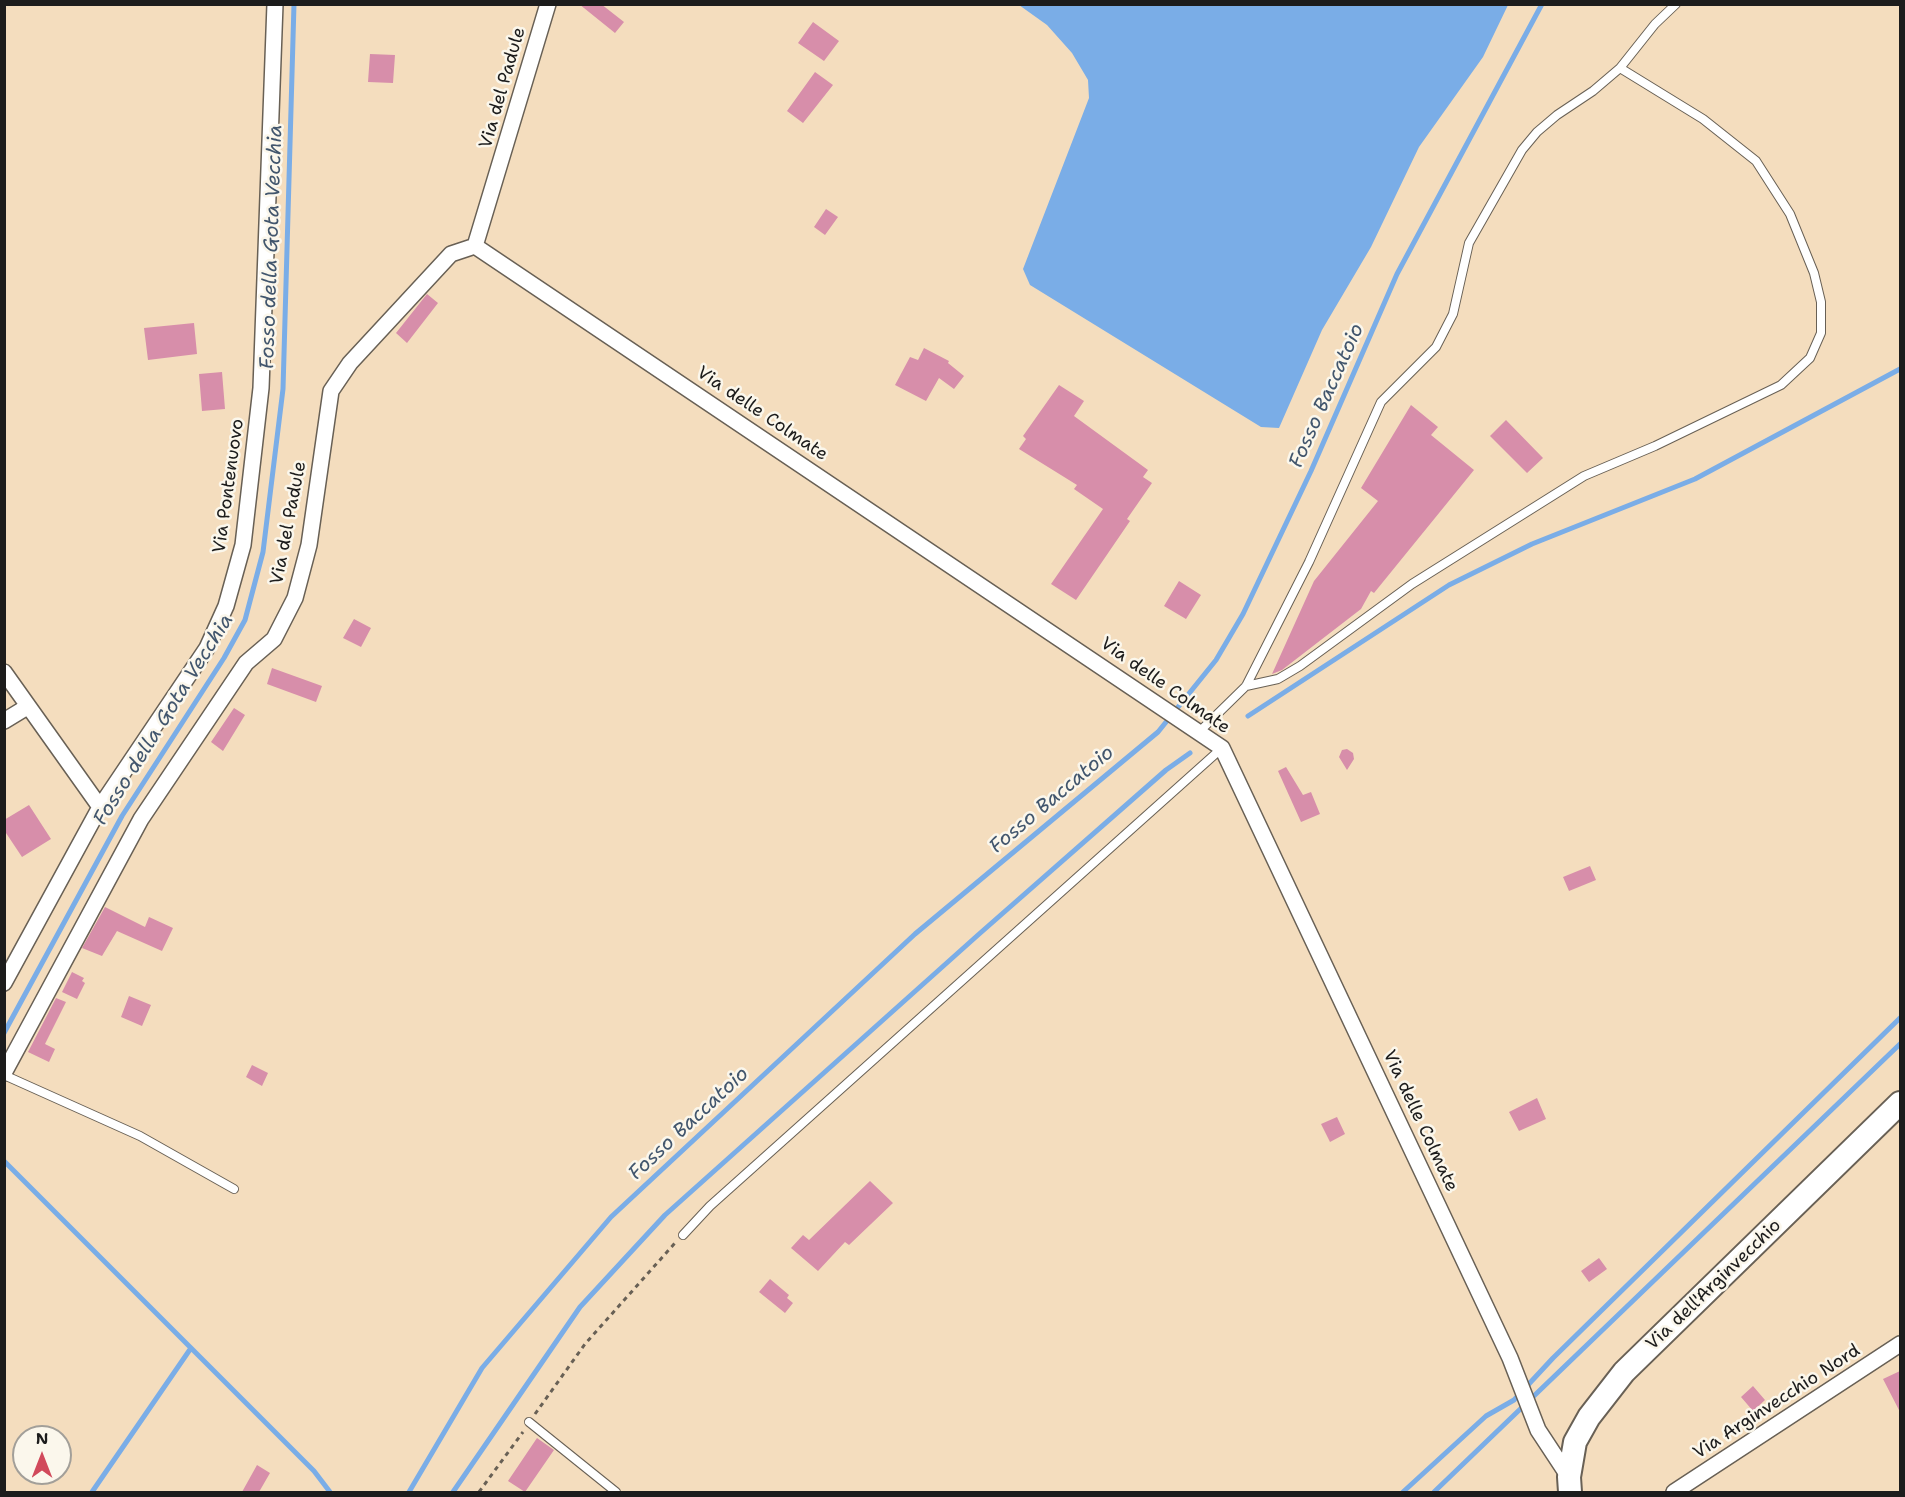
<!DOCTYPE html>
<html>
<head>
<meta charset="utf-8">
<style>
  body { margin:0 }
  #map { position:relative; width:1905px; height:1497px; overflow:hidden; background:#f4ddbe; font-family:"Shantell Sans",sans-serif }
  canvas { display:block }
  .frame { position:absolute; inset:0; border:6px solid #1c1c1c; pointer-events:none }
  .north { position:absolute; left:12px; top:1425px; width:60px; height:60px; box-sizing:border-box; background:#fbf7ec; border:2px solid #a29f99; border-radius:50%; rotate:0deg; font-size:16px; font-weight:700; line-height:24px; text-align:center; color:#1c1c1c }
  .north::after { content:''; display:block; margin:auto; width:21px; height:27px; background:#d1495b; clip-path:polygon(50% 0,100% 100%,50% 72%,0 100%) }
</style>
</head>
<body>
<div id="map">
<canvas width="1905" height="1497"></canvas>
<div class="frame"></div>
<div class="north">N</div>
</div>
<script>
const ctx = document.querySelector('canvas').getContext('2d');
ctx.lineJoin = 'round';
function paint(path, color) { ctx.fillStyle = color; ctx.fill(path, 'evenodd'); }
const poly = rows => new Path2D(rows.map(r => 'M' + r).join(''));
function stroke(path, color, width, dash) { ctx.strokeStyle = color; ctx.lineWidth = width; ctx.lineCap = dash ? 'butt' : 'round'; ctx.setLineDash(dash || []); ctx.stroke(path); }
function write(font, color, halo, rows, align = 'center') {
  ctx.font = font + ' "Shantell Sans",sans-serif'; ctx.lineWidth = 5; ctx.setLineDash([]); ctx.textBaseline = 'middle'; ctx.strokeStyle = halo; ctx.fillStyle = color; for (const [text, x, y, turn = 0] of rows) {
    ctx.save(); ctx.translate(x, y); ctx.rotate((+turn || 0) * Math.PI / 180); ctx.textAlign = isNaN(turn) ? turn : align; if (halo) ctx.strokeText(text, 0, 0); ctx.fillText(text, 0, 0); ctx.restore();
  }
}
paint(poly([
  [1019,5,1508,5,1483,57,1419,147,1371,247,1322,330,1279,428,1261,427,1030,285,1023,269,1089,98,1088,80,1072,53,1047,25]
]), '#7aade7');
stroke(poly([
  [1248,716,1449,585,1532,544,1695,479,1900,369],
  [4,1033,122,816,224,658,245,620,263,552,283,389,294,4],
  [4,1161,314,1471,330,1492],
  [92,1492,191,1348],
  [409,1492,482,1368,611,1217,915,934,1158,732,1216,660,1243,614,1311,471,1397,274,1542,4],
  [453,1492,580,1307,665,1215,978,935,1166,770,1190,753],
  [1403,1492,1486,1416,1514,1400,1553,1358,1900,1018],
  [1434,1492,1900,1044]
]), '#7aade7', 5);
paint(poly([
  [579,4,601,4,624,22,615,33],
  [813,22,839,41,824,61,798,43],
  [370,54,395,55,393,83,368,82],
  [815,72,833,85,803,123,787,111],
  [826,209,838,217,825,235,814,227],
  [427,294,438,303,407,343,396,333],
  [194,323,197,354,148,360,144,328],
  [924,348,949,361,948,363,964,376,954,389,939,378,926,401,895,385,910,357,918,360],
  [222,372,225,409,202,411,199,374],
  [1059,385,1084,401,1074,416,1148,470,1143,477,1152,483,1127,519,1130,521,1076,600,1051,584,1103,509,1074,489,1077,485,1019,449,1026,439,1023,436],
  [1411,405,1438,427,1431,435,1474,470,1374,593,1371,591,1361,609,1282,670,1272,674,1314,581,1378,501,1361,488],
  [1506,420,1543,458,1527,473,1490,436],
  [1179,581,1201,595,1186,619,1164,606],
  [354,619,371,628,361,647,343,638],
  [272,668,322,686,316,702,267,684],
  [234,708,245,715,223,751,211,742],
  [1347,749,1353,753,1354,759,1347,770,1339,757,1342,750],
  [1286,767,1303,795,1311,792,1320,814,1301,822,1278,771],
  [29,805,51,839,22,857,4,830,4,820],
  [1590,866,1596,880,1569,891,1563,877],
  [105,907,145,927,149,917,173,928,162,951,117,931,102,956,82,948],
  [72,972,84,978,82,981,85,983,77,999,62,992],
  [129,996,151,1005,142,1026,121,1017],
  [56,998,66,1002,45,1044,55,1049,49,1062,28,1052],
  [252,1065,268,1073,262,1086,246,1077],
  [1537,1098,1546,1119,1519,1131,1509,1112],
  [1337,1117,1345,1134,1330,1142,1321,1124],
  [870,1181,893,1203,849,1245,845,1242,818,1271,791,1248,803,1235,809,1240],
  [1599,1258,1607,1269,1589,1282,1581,1271],
  [770,1279,789,1295,787,1298,793,1303,785,1313,759,1292],
  [1900,1371,1900,1412,1883,1379],
  [1753,1386,1765,1400,1753,1411,1741,1397],
  [537,1438,554,1450,525,1492,508,1481],
  [257,1465,270,1473,259,1492,242,1492]
]), '#d78eaa');
const service = poly([
  [1246,686,1278,679,1300,666,1412,584,1584,476,1655,446,1781,385,1810,358,1821,333,1821,302,1814,273,1790,214,1756,161,1703,119,1620,68],
  [1199,732,1246,686,1309,562,1381,402,1436,347,1453,314,1469,243,1522,150,1537,132,1557,115,1593,91,1620,68,1655,24,1676,4],
  [4,1075,140,1136,234,1189],
  [683,1235,710,1206,1222,748],
  [529,1422,616,1492]
]);
const minor = poly([
  [475,246,1222,748,1510,1358,1538,1430,1569,1477],
  [475,246,548,4],
  [4,672,100,807],
  [4,721,27,707],
  [4,983,100,807,207,648,226,606,243,545,261,388,275,4],
  [4,1073,141,819,246,663,274,639,295,598,309,545,331,391,350,363,451,254,475,246],
  [1674,1492,1900,1344]
]);
const secondary = poly([
  [1570,1492,1569,1477,1575,1442,1589,1417,1624,1372,1900,1103]
]);
stroke(service, '#686055', 10);
stroke(minor, '#686055', 18);
stroke(secondary, '#686055', 26);
stroke(poly([
  [535,1414,585,1344,675,1243],
  [479,1492,523,1432]
]), '#686055', 3, [4.5, 4.5]);
stroke(service, '#fff', 8);
stroke(minor, '#fff', 15);
stroke(secondary, '#fff', 22);
write('18px', '#1c1c1c', '#fbf7ec', [
  ["Via del Padule",503,88,-74],
  ["Via delle Colmate",762,414,34],
  ["Via Pontenuovo",229,486,-82],
  ["Via del Padule",289,523,-79],
  ["Via delle Colmate",1165,686,35],
  ["Via delle Colmate",1420,1121,65],
  ["Via dell'Arginvecchio",1714,1285,-44],
  ["Via Arginvecchio Nord",1777,1402,-33]
]);
write('italic 20px', '#42566d', '#fbf7ec', [
  ["Fosso della Gota Vecchia",272,247,-88],
  ["Fosso Baccatoio",1327,396,-66],
  ["Fosso della Gota Vecchia",164,720,-58],
  ["Fosso Baccatoio",1052,800,-40],
  ["Fosso Baccatoio",689,1124,-43]
]);
</script>
</body>
</html>
